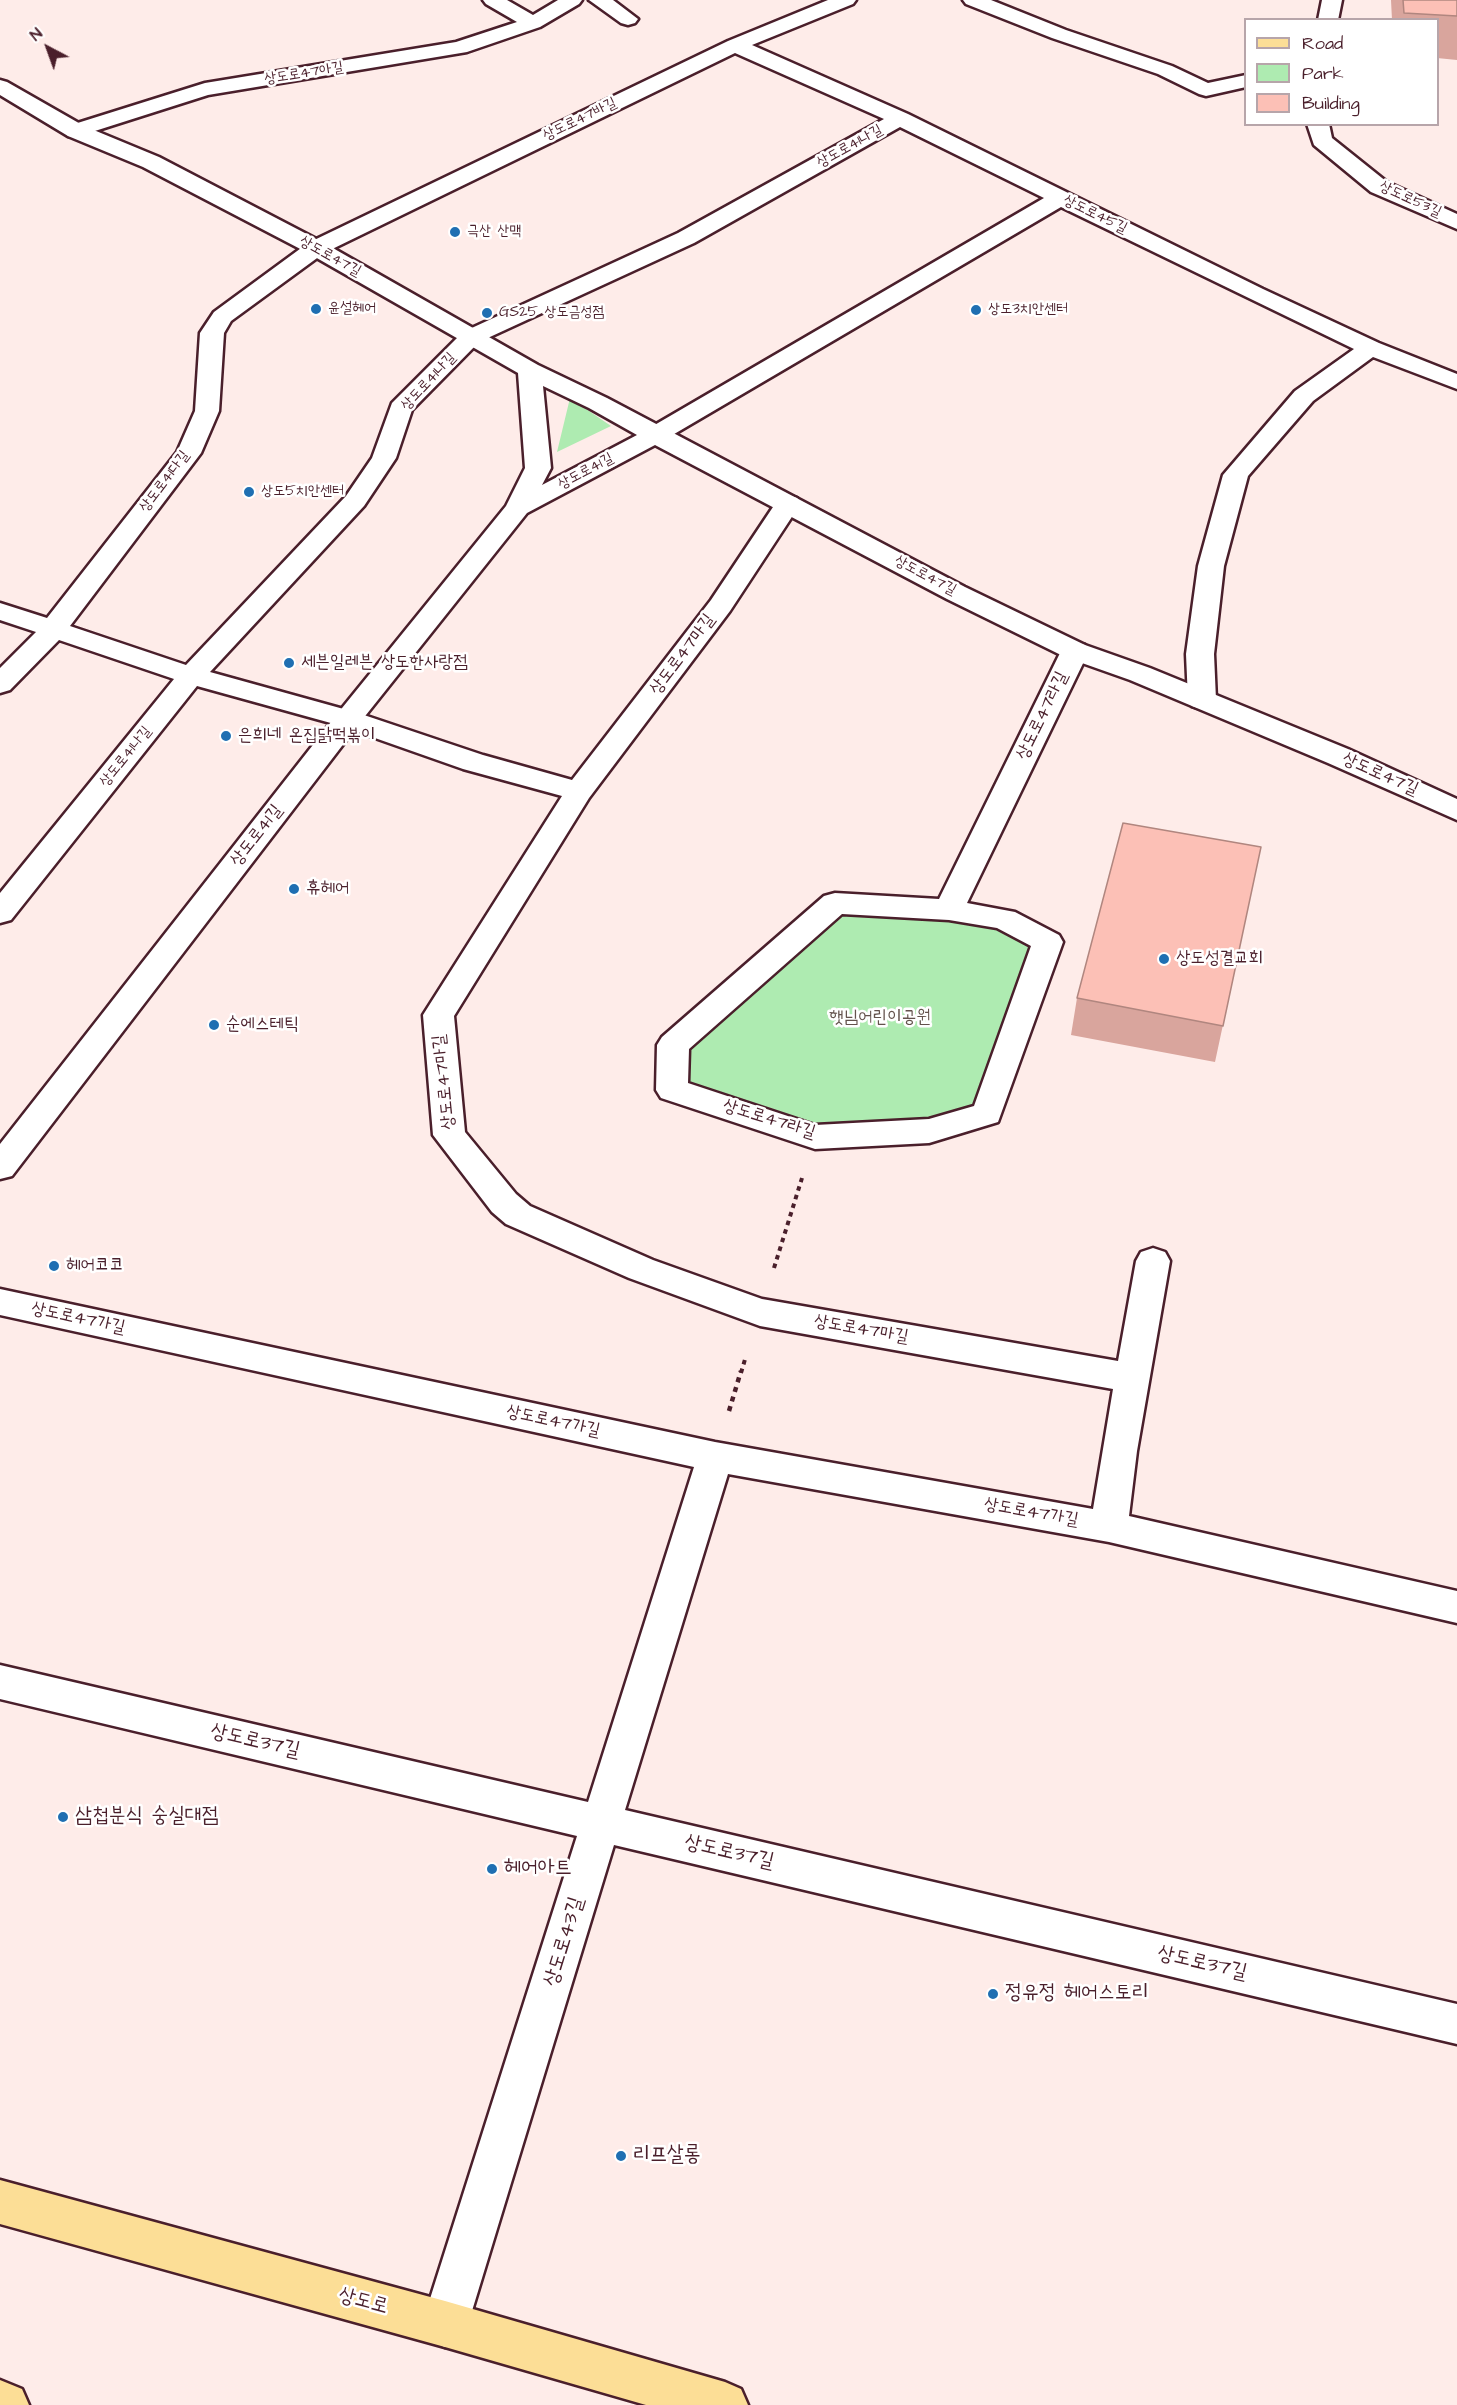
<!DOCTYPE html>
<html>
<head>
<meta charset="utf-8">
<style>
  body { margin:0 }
  #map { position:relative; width:1457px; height:2405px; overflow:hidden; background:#feece9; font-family:"Architects Daughter",sans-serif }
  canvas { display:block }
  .legend { position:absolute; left:1244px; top:18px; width:195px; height:108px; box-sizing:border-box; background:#fff; border:2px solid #b7a5aa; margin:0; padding:8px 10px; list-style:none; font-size:18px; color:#4a1f2b }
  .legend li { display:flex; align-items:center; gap:12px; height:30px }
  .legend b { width:30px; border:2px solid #b7a5aa }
  .north { position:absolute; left:18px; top:18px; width:60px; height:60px; -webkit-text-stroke:4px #fff; paint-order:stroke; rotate:319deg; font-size:16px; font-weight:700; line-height:24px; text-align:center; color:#4a1f2b }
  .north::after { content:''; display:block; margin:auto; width:21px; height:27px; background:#4a1f2b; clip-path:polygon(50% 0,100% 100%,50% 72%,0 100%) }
</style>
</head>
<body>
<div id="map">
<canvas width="1457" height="2405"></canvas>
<ul class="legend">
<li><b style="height:8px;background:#fcde96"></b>Road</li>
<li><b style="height:16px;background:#aeebb1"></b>Park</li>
<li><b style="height:16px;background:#fcc0b6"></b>Building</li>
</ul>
<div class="north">N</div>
</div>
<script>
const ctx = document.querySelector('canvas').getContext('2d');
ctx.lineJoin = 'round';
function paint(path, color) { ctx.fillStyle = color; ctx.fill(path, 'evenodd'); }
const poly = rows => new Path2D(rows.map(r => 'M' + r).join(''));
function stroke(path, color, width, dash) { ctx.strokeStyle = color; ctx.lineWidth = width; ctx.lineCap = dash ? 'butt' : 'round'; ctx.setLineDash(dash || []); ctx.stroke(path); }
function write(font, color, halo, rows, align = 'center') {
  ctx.font = font + ' "Architects Daughter","Poor Story",sans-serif'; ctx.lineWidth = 5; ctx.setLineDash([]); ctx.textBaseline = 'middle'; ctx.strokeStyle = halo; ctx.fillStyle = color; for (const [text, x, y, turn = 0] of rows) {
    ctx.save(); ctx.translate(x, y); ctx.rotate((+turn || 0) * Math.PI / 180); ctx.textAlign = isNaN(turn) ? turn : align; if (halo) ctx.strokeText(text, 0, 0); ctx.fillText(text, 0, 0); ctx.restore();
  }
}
paint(poly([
  [570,398,611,426,557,452],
  [842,910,946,913,1048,942,990,1106,944,1121,841,1128,755,1117,681,1090,686,1038]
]), '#aeebb1');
const service = poly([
  [483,0,507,0,533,15,558,0,582,0,579,4,540,27,467,52,208,95,76,137,68,136,65,131,68,126,205,83,456,42,517,22,486,4,483,0],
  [589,0,613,0,638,19,635,23,628,25,621,23,589,0],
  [828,0,856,0,853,4,752,45,908,114,1263,289,1379,343,1457,374,1457,389,1373,357,1313,401,1248,476,1224,566,1214,654,1216,700,1212,706,1202,709,1192,706,1188,700,1186,654,1198,566,1223,475,1295,391,1354,349,1061,207,664,440,655,442,646,440,643,435,646,430,1044,198,900,127,694,243,479,342,412,410,396,458,364,506,210,672,358,713,483,755,572,780,711,600,779,498,788,495,797,498,801,503,730,611,589,798,454,1016,465,1132,516,1194,530,1206,653,1260,762,1299,1118,1361,1136,1261,1141,1252,1153,1248,1165,1252,1170,1261,1137,1451,1129,1516,1457,1591,1457,1623,1109,1542,728,1474,625,1810,1457,2004,1457,2044,614,1845,468,2324,461,2340,445,2347,429,2340,422,2324,577,1836,0,1699,0,1665,588,1802,694,1467,0,1315,0,1289,715,1442,1093,1509,1113,1389,760,1326,629,1278,506,1224,492,1212,433,1135,423,1015,562,796,463,769,338,725,197,686,11,920,0,923,0,893,174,679,59,640,10,690,0,693,0,668,36,632,0,620,0,603,47,618,177,452,195,411,200,333,214,312,308,243,728,41,828,0],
  [735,53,884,119,678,233,463,332,392,403,372,458,346,496,186,665,70,626,201,453,219,411,224,333,231,321,324,253,735,53],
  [963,0,991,0,1066,30,1172,66,1208,83,1246,75,1246,87,1206,96,1199,94,1158,74,1052,38,966,4,963,0],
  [1075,643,1085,645,1089,651,967,903,1015,912,1059,935,1063,942,998,1122,929,1143,815,1149,661,1098,656,1090,657,1045,662,1037,824,896,835,893,939,899,1061,651,1065,645,1075,643],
  [842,914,949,920,997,928,1031,946,974,1106,929,1119,815,1125,688,1083,689,1049,842,914]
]);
const minor = poly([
  [0,80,7,82,84,126,159,157,324,243,538,365,607,398,965,587,1085,645,1150,668,1348,749,1457,799,1457,820,1328,763,1130,680,1065,657,947,599,655,445,527,513,358,725,12,1176,0,1179,0,1144,338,713,506,506,525,468,518,373,308,253,143,167,68,136,0,95,0,80],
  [543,386,589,408,637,435,542,485,551,468,543,386]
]);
const tertiary = poly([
  [1322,0,1342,0,1338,20,1318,20,1322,0],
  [1307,124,1329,124,1332,138,1387,182,1457,214,1457,229,1371,192,1314,145,1307,124]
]);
const primary = poly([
  [0,2180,445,2301,725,2382,741,2389,748,2405,646,2405,445,2347,0,2224,0,2180],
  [0,2380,22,2389,29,2405,0,2405,0,2380]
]);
stroke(service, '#4a1f2b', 5);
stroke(minor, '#4a1f2b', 5);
stroke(tertiary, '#4a1f2b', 5);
stroke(primary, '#4a1f2b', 5);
stroke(poly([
  [774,1268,802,1178],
  [741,1373,746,1356]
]), '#4a1f2b', 4, [4.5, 4.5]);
stroke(poly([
  [729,1411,741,1371]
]), '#4a1f2b', 4.5, [5, 5]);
paint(service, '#fff');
paint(minor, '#fff');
paint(tertiary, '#fff');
paint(primary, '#fcde96');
paint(poly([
  [1391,0,1457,0,1457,60,1437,58,1437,20,1392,20],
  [1261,847,1215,1062,1071,1035,1077,998]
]), '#d9a59d');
const building = poly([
  [1403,0,1457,0,1457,16,1404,13,1403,0],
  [1123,823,1261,847,1223,1026,1077,998,1123,823]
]);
paint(building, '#fcc0b6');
stroke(building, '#b0867f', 1.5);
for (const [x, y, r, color] of [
  [455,232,6,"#1f6fb2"],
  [316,309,6,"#1f6fb2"],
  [976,310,6,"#1f6fb2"],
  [487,313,6,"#1f6fb2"],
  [249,492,6,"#1f6fb2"],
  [289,663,6,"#1f6fb2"],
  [226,736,6,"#1f6fb2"],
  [294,889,6,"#1f6fb2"],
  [1164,959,6,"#1f6fb2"],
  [214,1025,6,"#1f6fb2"],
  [54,1266,6,"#1f6fb2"],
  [63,1817,6,"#1f6fb2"],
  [492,1869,6,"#1f6fb2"],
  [993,1994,6,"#1f6fb2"],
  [621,2156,6,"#1f6fb2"]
]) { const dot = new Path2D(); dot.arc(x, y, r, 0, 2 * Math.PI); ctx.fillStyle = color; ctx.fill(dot); stroke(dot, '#fff', 2); }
write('15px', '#4a1f2b', '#fff', [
  ["상도로47아길",304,74,-9],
  ["상도로47바길",580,120,-26],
  ["상도로41나길",850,147,-29],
  ["상도로53길",1410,200,25],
  ["상도로45길",1095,215,26],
  ["상도로47길",330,257,29],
  ["상도로41나길",429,382,-47],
  ["상도로41길",586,472,-28],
  ["상도로41다길",165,482,-53],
  ["상도로47길",925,576,28],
  ["상도로41나길",126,757,-51]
]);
write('15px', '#4a1f2b', '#fff', [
  ["극산 산맥",467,232],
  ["윤설헤어",328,309],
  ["상도3치안센터",988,310],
  ["GS25 상도금성점",499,313],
  ["상도5치안센터",261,492]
], 'left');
write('18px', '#4a1f2b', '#fff', [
  ["상도로47마길",683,655,-53],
  ["상도로47라길",1043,716,-64],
  ["상도로47길",1380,775,24],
  ["상도로41길",257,836,-52],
  ["상도로47마길",445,1082,-96],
  ["상도로47라길",769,1120,17],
  ["상도로47가길",78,1319,12],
  ["상도로47마길",861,1330,10],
  ["상도로47가길",553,1422,12],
  ["상도로47가길",1031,1513,10]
]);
write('18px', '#4a1f2b', '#fff', [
  ["세븐일레븐 상도한사랑점",301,663],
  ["은희네 온집닭떡볶이",238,736],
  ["휴헤어",306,889],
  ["상도성결교회",1176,959],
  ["순에스테틱",226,1025],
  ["헤어코코",66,1266]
], 'left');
write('18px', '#63524c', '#fff', [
  ["햇님어린이공원",880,1018]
]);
write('21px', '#4a1f2b', '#fff', [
  ["상도로37길",255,1742,13],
  ["상도로37길",729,1853,13],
  ["상도로43길",565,1942,-73],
  ["상도로37길",1202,1964,13],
  ["상도로",363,2302,15]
]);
write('21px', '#4a1f2b', '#fff', [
  ["삼첩분식 숭실대점",75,1817],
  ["헤어아트",504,1869],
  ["정유정 헤어스토리",1005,1994],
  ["리프살롱",633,2156]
], 'left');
</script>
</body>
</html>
